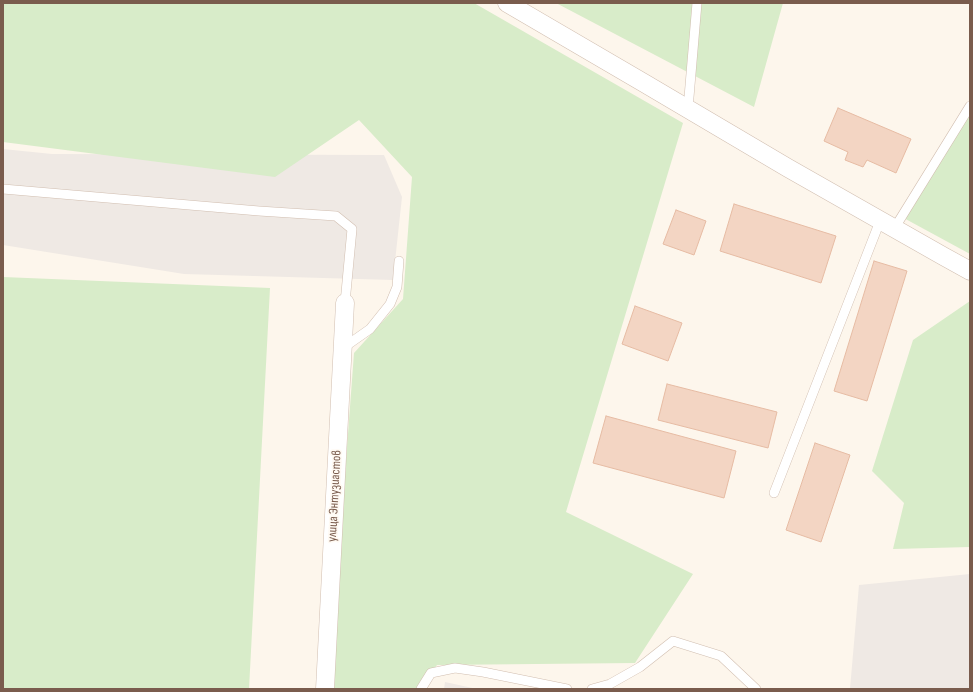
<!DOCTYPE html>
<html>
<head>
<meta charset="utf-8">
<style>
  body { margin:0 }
  #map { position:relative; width:973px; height:692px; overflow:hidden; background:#fdf6ec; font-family:"Sofia Sans Condensed",sans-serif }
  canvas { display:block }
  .frame { position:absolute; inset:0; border:4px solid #7a5c4d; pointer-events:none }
</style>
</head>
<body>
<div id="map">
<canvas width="973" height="692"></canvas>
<div class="frame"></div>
</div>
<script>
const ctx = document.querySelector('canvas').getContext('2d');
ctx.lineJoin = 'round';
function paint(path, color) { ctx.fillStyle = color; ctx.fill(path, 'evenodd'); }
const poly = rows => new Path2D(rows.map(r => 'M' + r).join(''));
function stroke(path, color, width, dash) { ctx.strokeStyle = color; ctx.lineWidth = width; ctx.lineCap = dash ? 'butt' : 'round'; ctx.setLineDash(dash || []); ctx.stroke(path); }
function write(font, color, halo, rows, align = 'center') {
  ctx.font = font + ' "Sofia Sans Condensed",sans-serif'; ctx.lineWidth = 3.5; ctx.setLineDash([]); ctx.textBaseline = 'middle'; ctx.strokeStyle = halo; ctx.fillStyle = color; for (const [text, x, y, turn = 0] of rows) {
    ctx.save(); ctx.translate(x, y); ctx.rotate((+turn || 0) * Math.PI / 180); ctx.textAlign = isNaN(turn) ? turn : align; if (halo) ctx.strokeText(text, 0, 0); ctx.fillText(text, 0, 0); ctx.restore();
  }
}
paint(poly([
  [3,149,52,154,384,155,402,197,393,280,184,274,3,245],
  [970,574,970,689,850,689,859,585],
  [445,682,477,689,444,689]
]), '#efe9e4');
paint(poly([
  [3,3,474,3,683,123,566,512,693,574,635,663,437,665,419,689,329,689,354,353,403,299,412,177,359,120,275,177,3,142],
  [556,3,783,3,754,107],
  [970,107,970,254,900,216],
  [3,277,270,288,249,689,3,689],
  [970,301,970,547,893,549,904,503,872,471,913,340]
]), '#d8ecc9');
const building = poly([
  [838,108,911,139,896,173,867,160,863,167,845,160,848,152,824,141,838,108],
  [734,204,836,236,821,283,720,251,734,204],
  [676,210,706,221,694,255,663,244,676,210],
  [874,261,907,271,867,401,834,391,874,261],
  [635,306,682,323,668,361,622,344,635,306],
  [667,384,777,412,768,448,658,420,667,384],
  [606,416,736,451,724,498,593,463,606,416],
  [815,443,850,455,821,542,786,530,815,443]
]);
paint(building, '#f3d5c3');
stroke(building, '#e6bba3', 1);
const lane = poly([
  [688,109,697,3],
  [3,189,259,211,336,216,352,229,345,303],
  [894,229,970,106],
  [343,348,370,329,390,304,397,287,399,261],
  [774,493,880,221],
  [421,689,431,673,455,668,483,672,567,689],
  [592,689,610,684,640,667,673,641,721,656,756,689]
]);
const street = poly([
  [507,3,644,83,788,168,943,256,970,271],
  [325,689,345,303]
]);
stroke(lane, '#d1beb0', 10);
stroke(street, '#d1beb0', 19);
stroke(lane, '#fff', 9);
stroke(street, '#fff', 18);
write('13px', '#7a5c4d', '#fffaf3', [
  ["улица Энтузиастов",335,496,-87]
]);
</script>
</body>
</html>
